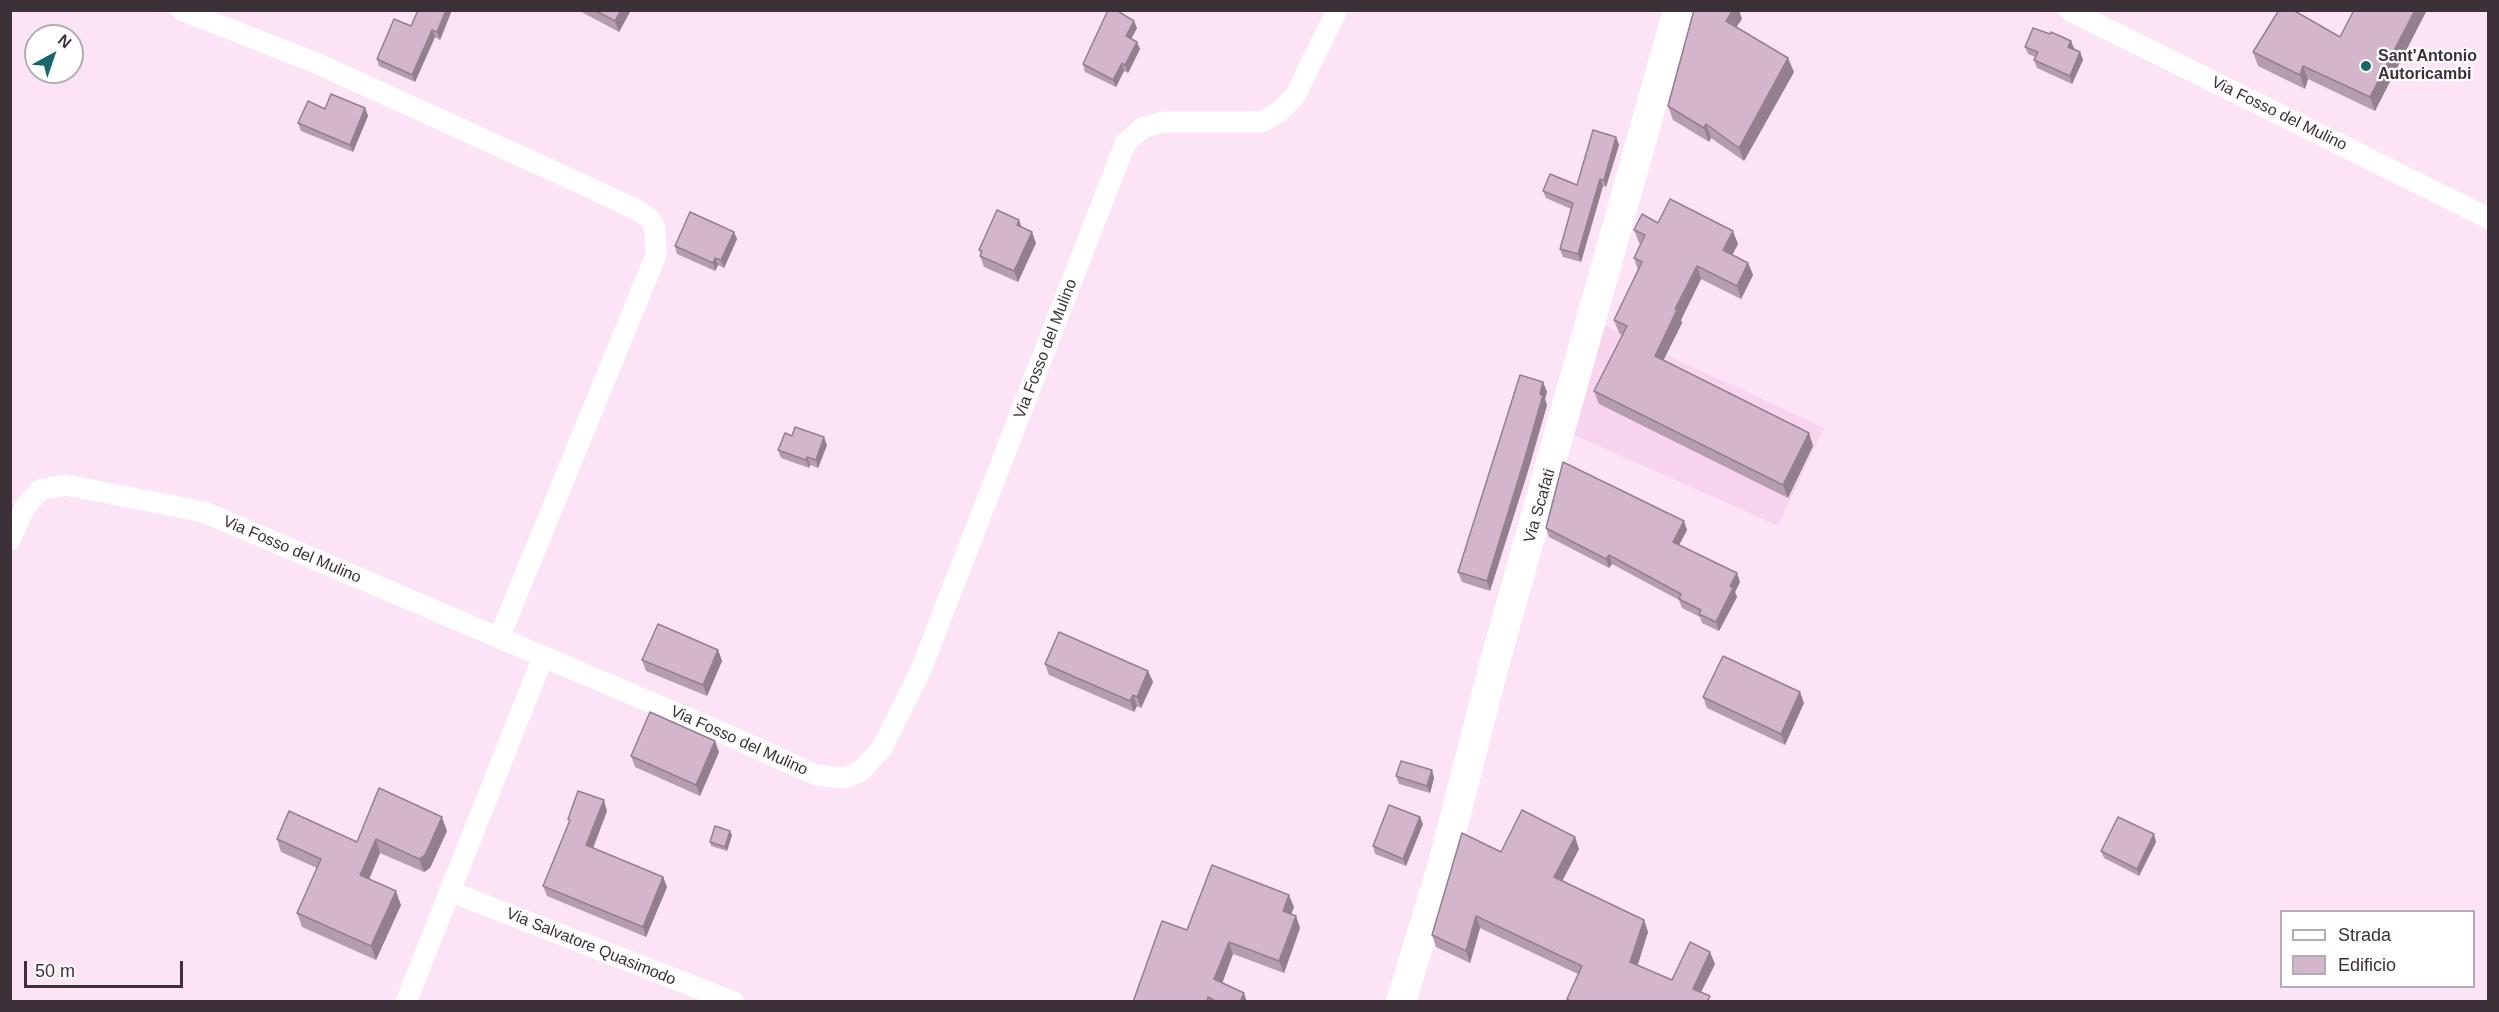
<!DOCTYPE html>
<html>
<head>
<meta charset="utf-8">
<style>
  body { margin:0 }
  #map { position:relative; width:2499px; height:1012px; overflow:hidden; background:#fce4f6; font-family:Arial,sans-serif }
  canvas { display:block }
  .frame { position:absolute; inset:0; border:12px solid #3c3139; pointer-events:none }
  .legend { position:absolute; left:2280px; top:910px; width:195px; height:78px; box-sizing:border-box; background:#fff; border:2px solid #b1adb0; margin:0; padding:8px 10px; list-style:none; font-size:18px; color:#3c3139 }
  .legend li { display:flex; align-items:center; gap:12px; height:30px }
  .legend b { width:30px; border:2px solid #b1adb0 }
  .north { position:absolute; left:24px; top:24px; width:60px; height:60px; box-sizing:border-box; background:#fff; border:2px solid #b1adb0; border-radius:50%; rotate:40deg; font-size:16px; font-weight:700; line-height:24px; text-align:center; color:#3c3139 }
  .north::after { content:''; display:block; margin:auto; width:21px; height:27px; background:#19666f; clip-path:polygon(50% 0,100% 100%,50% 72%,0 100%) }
  .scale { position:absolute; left:24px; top:961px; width:159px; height:27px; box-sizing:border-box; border:3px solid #3c3139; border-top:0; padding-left:8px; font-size:18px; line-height:21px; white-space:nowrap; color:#3c3139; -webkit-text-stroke:4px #fff; paint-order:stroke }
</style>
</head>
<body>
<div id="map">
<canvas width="2499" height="1012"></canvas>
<div class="frame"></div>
<ul class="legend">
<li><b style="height:8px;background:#fff"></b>Strada</li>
<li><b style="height:16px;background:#d3b6cc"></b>Edificio</li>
</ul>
<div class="north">N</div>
<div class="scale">50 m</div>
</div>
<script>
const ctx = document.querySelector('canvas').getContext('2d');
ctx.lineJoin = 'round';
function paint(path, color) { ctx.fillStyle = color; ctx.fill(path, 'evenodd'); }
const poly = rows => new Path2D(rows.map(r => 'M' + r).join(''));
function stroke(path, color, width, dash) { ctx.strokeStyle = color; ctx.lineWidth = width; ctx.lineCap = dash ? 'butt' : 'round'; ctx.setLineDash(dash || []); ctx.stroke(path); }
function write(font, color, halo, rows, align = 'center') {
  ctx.font = font + ' Arial,sans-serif'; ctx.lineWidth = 4.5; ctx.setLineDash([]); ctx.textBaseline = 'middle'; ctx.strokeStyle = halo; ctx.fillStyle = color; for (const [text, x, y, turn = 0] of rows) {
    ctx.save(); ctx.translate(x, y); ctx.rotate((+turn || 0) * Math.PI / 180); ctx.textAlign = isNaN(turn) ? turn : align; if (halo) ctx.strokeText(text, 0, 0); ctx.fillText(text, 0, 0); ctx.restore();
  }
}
paint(poly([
  [1603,325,1824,428,1778,526,1574,435]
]), '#f8d4ef');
stroke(poly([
  [181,10,316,63,584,185,639,211,650,219,655,229,656,255,499,638],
  [2069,10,2488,218],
  [10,540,25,507,40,490,66,485,204,512,732,737,816,775,844,778,861,771,882,748,920,672,1125,144,1142,128,1163,122,1262,122,1279,112,1295,96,1337,10],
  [449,891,734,1002],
  [406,1002,543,657]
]), '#fff', 21);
stroke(poly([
  [1401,1002,1443,864,1494,665,1678,10]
]), '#fff', 30);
paint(poly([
  [418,10,452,10,440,40,435,37,415,82,379,66,377,59,411,26],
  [578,10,631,10,619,32],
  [2354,10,2375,111,2308,79,2305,89,2258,66,2253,52,2340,37],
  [1742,19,1736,27,1794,72,1744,161,1711,138,1709,142,1673,120,1668,106],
  [1137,28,1131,39,1137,42,1140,49,1128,73,1124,71,1116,87,1085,72,1083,64],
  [2025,47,2074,48,2080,52,2083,60,2072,84,2037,68,2034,60,2035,57,2028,54],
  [365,108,368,116,353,152,301,131,298,123,325,109],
  [1616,137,1619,145,1606,187,1603,186,1581,262,1563,257,1560,249,1571,209,1546,198,1543,191,1577,185],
  [1658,223,1738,244,1732,255,1748,263,1753,275,1741,299,1701,279,1681,320,1682,323,1663,361,1809,433,1813,446,1788,498,1599,404,1594,391,1622,335,1619,333,1614,320,1638,270,1634,258,1641,244,1639,243,1634,230],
  [1022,227,1036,243,1018,282,984,267,980,256,981,254,979,250],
  [734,232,737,239,724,268,718,265,715,271,677,254,675,246],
  [1543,382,1547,392,1545,399,1547,405,1528,471,1490,591,1462,582,1458,572],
  [792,436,827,445,818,468,810,465,809,468,781,458,778,450],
  [1684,521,1687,530,1679,545,1737,573,1740,582,1735,592,1737,597,1719,631,1702,623,1700,617,1682,608,1679,600,1612,564,1609,568,1549,537,1546,528],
  [718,650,722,661,707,696,646,671,642,660],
  [1045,664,1148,671,1153,682,1141,708,1137,706,1134,712,1049,675],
  [1703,697,1804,703,1785,745,1707,708],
  [719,752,700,796,635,767,631,756],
  [1432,770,1434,778,1430,793,1399,784,1396,776],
  [607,811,593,848,663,877,667,887,646,937,547,896,543,886,569,822,568,819],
  [1423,824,1406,866,1375,854,1373,846],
  [447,831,430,868,424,872,380,853,369,879,401,905,376,960,302,927,297,913,317,868,281,852,277,839,357,842],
  [2154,834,2156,842,2139,876,2104,858,2101,851],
  [732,835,727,851,711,846,710,842],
  [1575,837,1579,849,1562,881,1644,920,1648,932,1637,965,1672,980,1715,964,1701,992,1712,1002,1568,1002,1567,999,1578,974,1480,928,1470,963,1436,947,1432,935,1501,852],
  [1294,907,1291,914,1296,916,1300,928,1284,973,1233,954,1222,983,1247,1002,1133,1002,1187,930]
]), '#b59daf');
paint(poly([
  [446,10,452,10,440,40,437,32],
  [621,10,631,10,619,32,615,21],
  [1733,10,1739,10,1742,19,1731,35,1726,21],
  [2415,10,2427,10,2375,111,2370,97],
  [1134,21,1137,28,1129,43,1126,36],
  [432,30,435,37,415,82,412,75],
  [2071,41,2074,48,2071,54,2068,47],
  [1137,42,1140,49,1128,73,1125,65],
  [2080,52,2083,60,2072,84,2070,76],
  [1788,58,1794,72,1744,161,1739,148],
  [1122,63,1124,71,1116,87,1113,80],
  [2303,66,2308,79,2305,89,2300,75],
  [365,108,368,116,353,152,350,145],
  [1706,124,1711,138,1709,142,1704,128],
  [1616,137,1619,145,1606,187,1604,180],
  [1600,179,1603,186,1581,262,1578,254],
  [1019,220,1023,231,1017,225],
  [1733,231,1738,244,1728,263,1723,250],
  [734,232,737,239,724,268,721,260],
  [1032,232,1036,243,1018,282,1014,271],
  [715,258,718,265,715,271,713,263],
  [1748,263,1753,275,1741,299,1737,286],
  [1697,266,1701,279,1681,320,1682,323,1659,369,1655,356,1675,309],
  [1543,382,1547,392,1545,399,1547,405,1528,471,1490,591,1487,581],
  [1809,433,1813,446,1788,498,1783,485],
  [824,437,827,445,818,468,816,460],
  [807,457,810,465,809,468,806,460],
  [1684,521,1687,530,1676,551,1673,542],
  [1609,555,1612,564,1609,568,1606,559],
  [1737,573,1740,582,1735,592,1737,597,1719,631,1716,622,1730,586],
  [718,650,722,661,707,696,703,685],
  [1148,671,1153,682,1141,708,1137,697],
  [1800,692,1804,703,1785,745,1781,734],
  [1133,695,1137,706,1134,712,1130,701],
  [715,741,719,752,700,796,696,785],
  [1432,770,1434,778,1430,793,1427,786],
  [604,800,607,811,590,856,586,845],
  [442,817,447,831,430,868,424,872,419,859],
  [1420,817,1423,824,1406,866,1403,859],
  [730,831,732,835,727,851,725,847],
  [2154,834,2156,842,2139,876,2137,869],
  [1575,837,1579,849,1558,889,1554,877],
  [376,839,380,853,365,889,360,875],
  [663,877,667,887,646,937,643,927],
  [396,891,401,905,376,960,371,946],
  [1289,895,1294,907,1288,923,1283,911],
  [1296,916,1300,928,1284,973,1279,961],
  [1476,916,1480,928,1470,963,1466,951],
  [1644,920,1648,932,1635,974,1630,962],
  [1229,942,1233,954,1219,992,1214,979],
  [1710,952,1715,964,1697,1000,1693,989],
  [1244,993,1247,1002,1240,1002]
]), '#947f8f');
const building = poly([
  [418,10,446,10,437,32,432,30,412,75,377,59,394,19,411,26,418,10],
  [594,10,621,10,615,21,594,10],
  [1108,10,1116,10,1134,21,1126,36,1137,42,1125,65,1122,63,1113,80,1083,64,1108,10],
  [1694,10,1733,10,1726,21,1788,58,1739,148,1706,124,1704,128,1668,106,1694,10],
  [2279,10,2293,10,2340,37,2354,10,2415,10,2370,97,2303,66,2300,75,2253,52,2279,10],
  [2033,28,2050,34,2051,32,2071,41,2068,47,2080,52,2070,76,2034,60,2038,52,2025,47,2033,28],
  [331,94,365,108,350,145,298,123,308,101,325,109,331,94],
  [1593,130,1616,137,1604,180,1600,179,1578,254,1560,249,1573,203,1543,191,1550,174,1577,185,1593,130],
  [1670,199,1733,231,1723,250,1748,263,1737,286,1697,266,1675,309,1677,310,1655,356,1809,433,1783,485,1594,391,1627,326,1614,320,1642,262,1634,258,1645,235,1634,230,1642,214,1658,223,1670,199],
  [997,210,1019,220,1017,225,1032,232,1014,271,980,256,982,251,979,250,997,210],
  [690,212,734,232,721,260,715,258,713,263,675,246,690,212],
  [1520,375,1543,382,1540,394,1543,395,1524,461,1487,581,1458,572,1520,375],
  [795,427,824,437,816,460,807,457,806,460,778,450,785,433,792,436,795,427],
  [1563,462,1684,521,1673,542,1737,573,1730,586,1733,588,1716,622,1699,614,1701,610,1679,599,1681,594,1609,555,1606,559,1546,528,1563,462],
  [658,624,718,650,703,685,642,660,658,624],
  [1059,632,1148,671,1137,697,1133,695,1130,701,1045,664,1059,632],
  [1723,656,1800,692,1781,734,1703,697,1723,656],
  [650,712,715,741,696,785,631,756,650,712],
  [1401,761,1432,770,1427,786,1396,776,1401,761],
  [379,788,442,817,425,855,419,859,376,839,360,875,396,891,371,946,297,913,321,859,277,839,289,811,357,842,379,788],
  [578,791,604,800,586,845,663,877,643,927,543,886,570,820,568,819,578,791],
  [1389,805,1420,817,1403,859,1373,846,1389,805],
  [1522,810,1575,837,1554,877,1644,920,1630,962,1672,980,1690,942,1710,952,1693,989,1710,996,1707,1002,1572,1002,1567,999,1582,966,1476,916,1466,951,1432,935,1462,833,1501,852,1522,810],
  [2118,817,2154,834,2137,869,2101,851,2118,817],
  [715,826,730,831,725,847,710,842,715,826],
  [1212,865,1289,895,1283,911,1296,916,1279,961,1229,942,1214,979,1244,993,1240,1002,1217,1002,1208,997,1207,1002,1133,1002,1162,921,1187,930,1212,865]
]);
paint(building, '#d3b6cc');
stroke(building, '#947f8f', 1.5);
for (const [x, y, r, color] of [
  [2366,66,6,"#19666f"]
]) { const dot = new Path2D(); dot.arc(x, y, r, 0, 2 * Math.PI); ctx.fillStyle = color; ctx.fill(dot); stroke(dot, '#fff', 2); }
write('bold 16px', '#3c3139', '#fff', [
  ["Sant'Antonio",2378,57],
  ["Autoricambi",2378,75]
], 'left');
write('16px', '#3c3139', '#fff', [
  ["Via Fosso del Mulino",2279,114,26],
  ["Via Fosso del Mulino",1046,349,-69],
  ["Via Scafati",1540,506,-74],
  ["Via Fosso del Mulino",292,550,23],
  ["Via Fosso del Mulino",739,741,24],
  ["Via Salvatore Quasimodo",591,947,22]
]);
</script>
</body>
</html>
